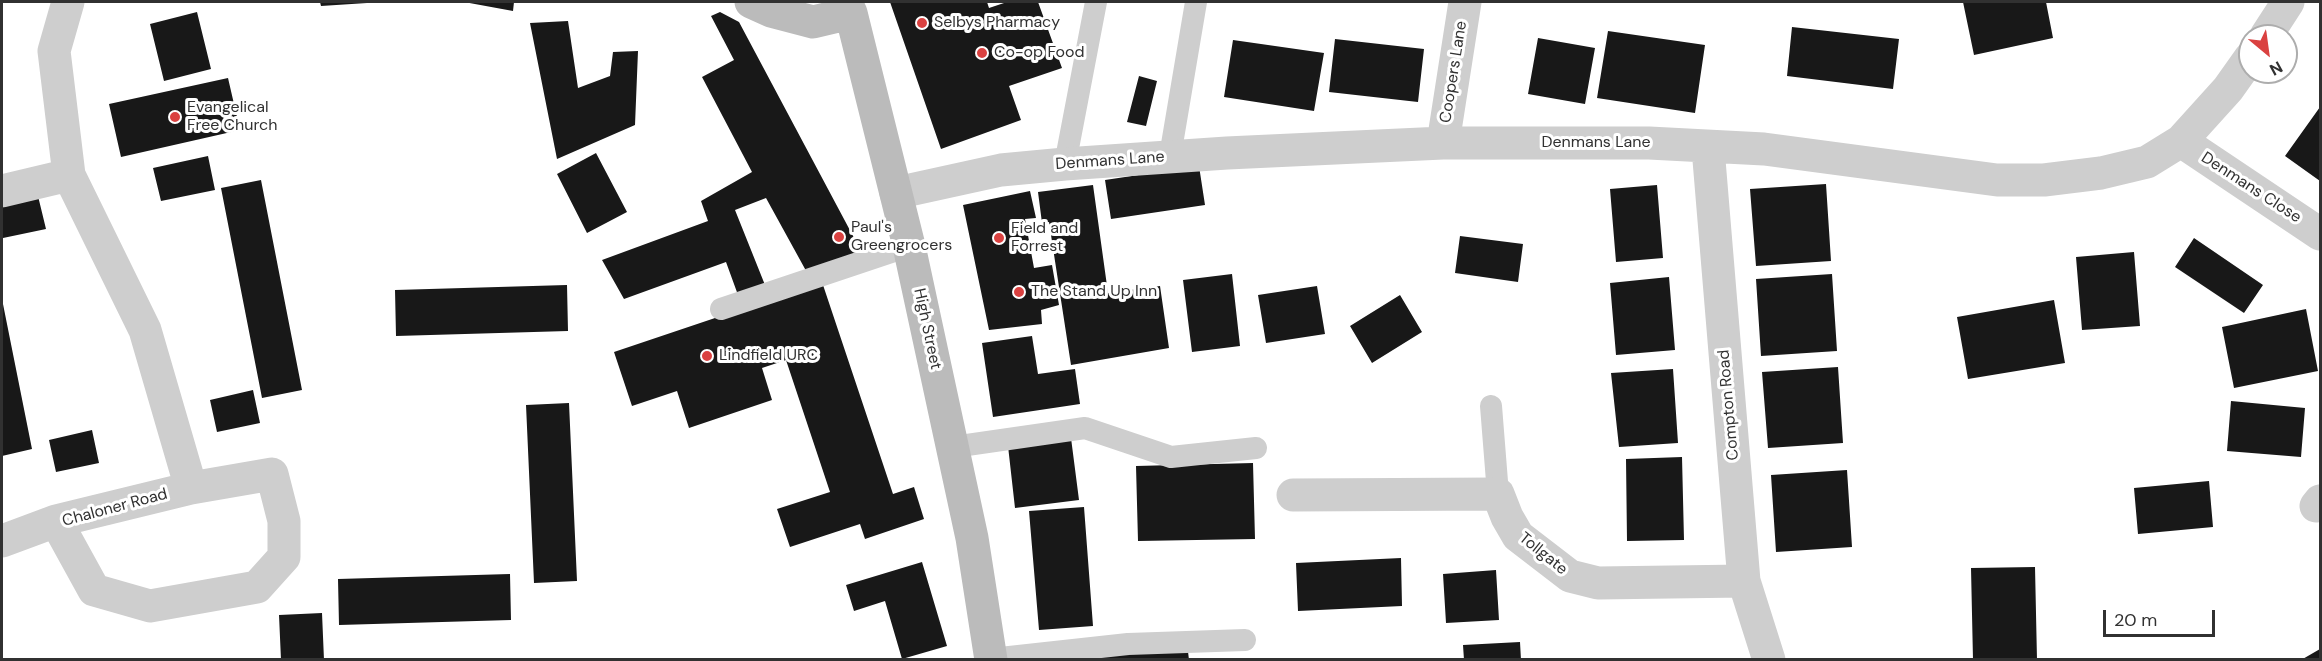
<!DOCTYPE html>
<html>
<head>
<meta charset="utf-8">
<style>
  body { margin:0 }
  #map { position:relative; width:2322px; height:661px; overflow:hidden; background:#fff; font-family:"DM Sans",sans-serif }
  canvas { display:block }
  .frame { position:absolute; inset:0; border:3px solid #313131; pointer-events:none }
  .north { position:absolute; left:2238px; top:24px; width:60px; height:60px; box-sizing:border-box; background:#fff; border:2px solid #adadad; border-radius:50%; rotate:151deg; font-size:16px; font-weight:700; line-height:24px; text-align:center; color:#313131 }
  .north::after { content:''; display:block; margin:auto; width:21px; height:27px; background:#da4140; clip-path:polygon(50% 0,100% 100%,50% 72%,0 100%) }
  .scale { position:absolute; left:2103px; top:610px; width:112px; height:27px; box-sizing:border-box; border:3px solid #313131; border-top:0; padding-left:8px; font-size:18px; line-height:21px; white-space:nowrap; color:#313131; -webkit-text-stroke:4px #fff; paint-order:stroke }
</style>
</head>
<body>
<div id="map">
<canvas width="2322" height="661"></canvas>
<div class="frame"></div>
<div class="north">N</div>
<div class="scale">20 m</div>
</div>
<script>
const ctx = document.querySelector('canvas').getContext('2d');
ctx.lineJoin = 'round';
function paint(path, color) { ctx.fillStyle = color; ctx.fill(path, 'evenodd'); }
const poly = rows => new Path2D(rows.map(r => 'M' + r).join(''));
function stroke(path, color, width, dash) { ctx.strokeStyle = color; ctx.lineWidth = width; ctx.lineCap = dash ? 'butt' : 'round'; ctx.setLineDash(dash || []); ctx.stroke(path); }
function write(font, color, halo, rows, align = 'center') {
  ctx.font = font + ' "DM Sans",sans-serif'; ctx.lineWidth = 6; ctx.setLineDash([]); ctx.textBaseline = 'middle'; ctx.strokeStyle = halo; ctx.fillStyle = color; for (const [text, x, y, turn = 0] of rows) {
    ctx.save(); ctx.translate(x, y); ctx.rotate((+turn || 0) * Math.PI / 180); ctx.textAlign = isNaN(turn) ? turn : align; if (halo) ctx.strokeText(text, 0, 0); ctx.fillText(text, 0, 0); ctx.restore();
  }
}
paint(poly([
  [320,2,367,2,367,3,321,6],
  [464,2,514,2,513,11],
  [890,2,987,2,989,8,1007,2,1038,2,1062,68,1009,86,1021,120,941,149],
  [1963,2,2046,2,2053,38,1974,55],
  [197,12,211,69,164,81,150,24],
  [720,12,739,22,861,251,810,278,766,198,735,210,765,285,738,295,726,262,624,299,602,260,708,221,701,201,752,172,702,77,734,60,711,16],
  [568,21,578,88,610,76,613,52,638,51,635,125,557,159,530,23],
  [1792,27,1899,39,1893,89,1787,76],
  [1608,31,1705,45,1695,113,1597,98],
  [1538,38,1595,48,1585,104,1528,94],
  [1335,39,1424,49,1418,102,1329,92],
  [1233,40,1324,53,1314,111,1224,97],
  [1139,76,1157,81,1146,126,1127,122],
  [228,78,240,130,121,157,109,104],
  [2320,107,2320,181,2285,156],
  [596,153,627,212,587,233,557,174],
  [208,156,215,190,161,201,153,168],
  [1199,166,1205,205,1111,219,1105,180],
  [261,180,302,390,262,398,221,188],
  [1826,184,1831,261,1756,266,1750,189],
  [1093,185,1108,293,1160,286,1169,348,1071,365,1049,222,1042,223,1038,192],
  [1657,185,1663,258,1616,262,1610,189],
  [1030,191,1036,218,1025,219,1034,268,1052,265,1059,305,1041,310,1042,324,989,330,963,205],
  [38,196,46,229,3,238,2,204],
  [1460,236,1523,244,1518,282,1455,273],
  [2194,238,2263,285,2244,313,2175,267],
  [2134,252,2140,326,2082,330,2076,257],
  [1232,274,1240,346,1192,352,1183,280],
  [1832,274,1837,351,1761,356,1756,279],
  [1669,277,1675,350,1616,355,1610,283],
  [822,282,893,494,914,487,924,519,865,539,860,524,790,547,777,509,830,492,786,360,762,368,772,400,689,428,677,391,632,406,614,352],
  [567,285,568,331,396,336,395,290],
  [1317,286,1325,334,1266,343,1258,295],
  [1400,295,1422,332,1372,363,1350,326],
  [2,299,32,449,2,456],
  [2054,300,2065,363,1968,379,1957,317],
  [2306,309,2318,371,2234,388,2222,327],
  [1032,336,1038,374,1075,369,1080,404,993,417,982,343],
  [1838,367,1843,443,1768,448,1762,372],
  [1673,369,1678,443,1619,447,1611,373],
  [253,390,260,423,217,432,210,400],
  [2231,401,2305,408,2301,457,2227,451],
  [569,403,577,581,534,583,526,405],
  [92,430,99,463,56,472,49,440],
  [1071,438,1079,500,1015,508,1008,446],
  [1682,457,1684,540,1627,541,1626,459],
  [1253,463,1255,539,1138,541,1136,466],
  [1847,470,1852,547,1776,552,1771,475],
  [2209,481,2213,527,2138,534,2134,488],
  [1084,507,1093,626,1039,630,1029,511],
  [1401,558,1402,606,1298,611,1296,563],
  [922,562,947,646,902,659,885,601,854,611,846,585],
  [2035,567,2037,660,1973,660,1971,568],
  [1496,570,1499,620,1446,623,1443,574],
  [510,574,511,620,339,625,338,579],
  [322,613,324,660,281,660,279,615],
  [1520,642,1521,660,1464,660,1463,645],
  [1187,643,1189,660,1057,660],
  [2320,649,2320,660,2301,660]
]), '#181818');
stroke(poly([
  [1170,156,1196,2],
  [1065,164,1096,2],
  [721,309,909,246],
  [1491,406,1498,494],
  [953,447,1085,428,1171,457,1256,448],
  [991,659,1128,644,1245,640]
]), '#cecece', 22);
stroke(poly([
  [68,2,54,51,69,175,145,330,191,488],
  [2266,36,2288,2],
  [2181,141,2320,234],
  [1443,143,1465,2],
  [1708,148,1744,581,1769,660],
  [2,191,69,175],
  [896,193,1001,170,1065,164,1227,153,1443,143,1649,143,1764,149,1997,180,2044,180,2101,173,2147,162,2181,141,2228,89,2250,58],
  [1293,495,1498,494,1507,517,1518,536,1570,576,1598,583,1744,581],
  [2316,506,2320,501],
  [2,541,56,521,191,488,272,474,284,521,284,557,257,587,150,606,94,590,56,521]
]), '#cecece', 33);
stroke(poly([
  [751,2,771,11,813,22,851,13],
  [846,2,851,13,909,246,972,538,991,660]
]), '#bbb', 33);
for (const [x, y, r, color] of [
  [922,23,6,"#da4140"],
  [982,53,6,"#da4140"],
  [175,117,6,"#da4140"],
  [839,237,6,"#da4140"],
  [999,238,6,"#da4140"],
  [1019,292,6,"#da4140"],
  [707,356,6,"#da4140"]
]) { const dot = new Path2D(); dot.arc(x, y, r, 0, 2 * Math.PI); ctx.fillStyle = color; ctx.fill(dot); stroke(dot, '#fff', 2); }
write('16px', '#313131', '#fff', [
  ["Selbys Pharmacy",934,23],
  ["Co-op Food",994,53],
  ["Evangelical",187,108],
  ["Free Church",187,126],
  ["Paul's",851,228],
  ["Greengrocers",851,246],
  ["Field and",1011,229],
  ["Forrest",1011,247],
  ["The Stand Up Inn",1031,292],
  ["Lindfield URC",719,356]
], 'left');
write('16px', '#313131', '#fff', [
  ["Coopers Lane",1454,72,-81],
  ["Denmans Lane",1596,143],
  ["Denmans Lane",1110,161,-4],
  ["Denmans Close",2251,188,33],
  ["High Street",927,329,78],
  ["Compton Road",1729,405,-95],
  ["Chaloner Road",115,508,-15],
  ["Tollgate",1543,554,39]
]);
</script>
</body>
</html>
